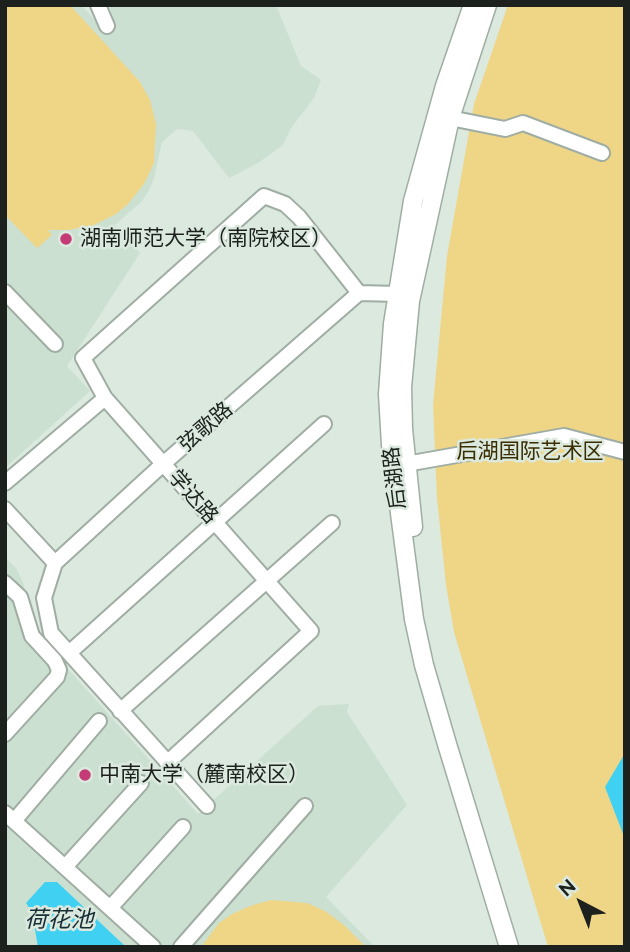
<!DOCTYPE html>
<html>
<head>
<meta charset="utf-8">
<style>
  body { margin:0 }
  #map { position:relative; width:630px; height:952px; overflow:hidden; background:#dbe9df; font-family:Raleway,sans-serif }
  canvas { display:block }
  .frame { position:absolute; inset:0; border:7px solid #1c211d; pointer-events:none }
  .north { position:absolute; left:546px; top:868px; width:70px; height:70px; -webkit-text-stroke:5px #dbe9df; paint-order:stroke; rotate:318deg; font-size:19px; font-weight:700; line-height:28px; text-align:center; color:#1c211d }
  .north::after { content:''; display:block; margin:auto; width:24px; height:32px; background:#1c211d; clip-path:polygon(50% 0,100% 100%,50% 72%,0 100%) }
</style>
</head>
<body>
<div id="map">
<canvas width="630" height="952"></canvas>
<div class="frame"></div>
<div class="north">N</div>
</div>
<script>
const ctx = document.querySelector('canvas').getContext('2d');
ctx.lineJoin = 'round';
function paint(path, color) { ctx.fillStyle = color; ctx.fill(path, 'evenodd'); }
const poly = rows => new Path2D(rows.map(r => 'M' + r).join(''));
function stroke(path, color, width, dash) { ctx.strokeStyle = color; ctx.lineWidth = width; ctx.lineCap = dash ? 'butt' : 'round'; ctx.setLineDash(dash || []); ctx.stroke(path); }
function write(font, color, halo, rows, align = 'center') {
  ctx.font = font + ' Raleway,"Noto Sans SC",sans-serif'; ctx.lineWidth = 5; ctx.setLineDash([]); ctx.textBaseline = 'middle'; ctx.strokeStyle = halo; ctx.fillStyle = color; for (const [text, x, y, turn = 0] of rows) {
    ctx.save(); ctx.translate(x, y); ctx.rotate((+turn || 0) * Math.PI / 180); ctx.textAlign = isNaN(turn) ? turn : align; if (halo) ctx.strokeText(text, 0, 0); ctx.fillText(text, 0, 0); ctx.restore();
  }
}
paint(poly([
  [5,5,81,5,103,29,114,20,109,5,276,5,301,66,321,80,314,98,291,128,283,145,258,163,229,178,193,131,177,129,162,142,154,179,149,190,142,201,115,225,140,253,67,366,90,391,5,468],
  [5,557,16,568,24,585,33,630,198,814,318,706,349,704,347,712,407,805,326,897,375,947,5,947]
]), '#cbe0d1');
paint(poly([
  [5,5,70,5,140,82,150,100,156,124,154,163,144,184,128,204,116,214,94,225,69,230,48,230,52,235,37,248,5,215],
  [508,5,625,5,625,947,548,947,454,632,446,585,437,498,433,405,447,256,474,104],
  [271,900,307,903,325,911,344,925,366,947,201,947,219,923,232,914,250,906]
]), '#efd687');
paint(poly([
  [625,753,625,839,605,787],
  [45,882,57,882,126,947,38,947,32,912,26,903]
]), '#40d0f1');
const minor = poly([
  [98,5,107,26],
  [450,118,505,129,523,123,602,153],
  [5,292,55,344],
  [406,464,564,436,625,452],
  [5,483,105,398],
  [5,509,55,563],
  [5,583,20,597,32,636,55,661,59,670,57,677,5,734],
  [69,653,324,424],
  [120,711,332,523],
  [167,763,311,631,105,398,83,358,264,196,285,204,299,217,359,293,398,294],
  [207,806,51,633,44,598,55,563,163,464,359,293],
  [5,813,153,947],
  [14,821,99,721],
  [65,867,141,783],
  [110,908,183,827],
  [181,947,305,806]
]);
const major = poly([
  [473,5,445,86,413,201,393,324,388,394,391,445,414,619,424,665,447,744,509,947],
  [413,527,403,429,402,387,410,301,450,118,487,5]
]);
stroke(minor, '#9fada3', 18);
stroke(major, '#9fada3', 21);
stroke(minor, '#fff', 14);
stroke(major, '#fff', 18);
for (const [x, y, r, color] of [
  [66,239,7,"#c43b75"],
  [85,775,7,"#c43b75"]
]) { const dot = new Path2D(); dot.arc(x, y, r, 0, 2 * Math.PI); ctx.fillStyle = color; ctx.fill(dot); stroke(dot, '#dbe9df', 2.5); }
write('21px', '#1c211d', '#dbe9df', [
  ["湖南师范大学（南院校区）",80,239],
  ["中南大学（麓南校区）",99,775]
], 'left');
write('21px', '#1c211d', '#dbe9df', [
  ["弦歌路",206,427,-41],
  ["后湖路",395,478,-97],
  ["学达路",193,497,49]
]);
write('21px', '#3a2d00', '#dbe9df', [
  ["后湖国际艺术区",530,452]
]);
write('italic 23px', '#172e34', '#dbe9df', [
  ["荷花池",59,920]
]);
</script>
</body>
</html>
